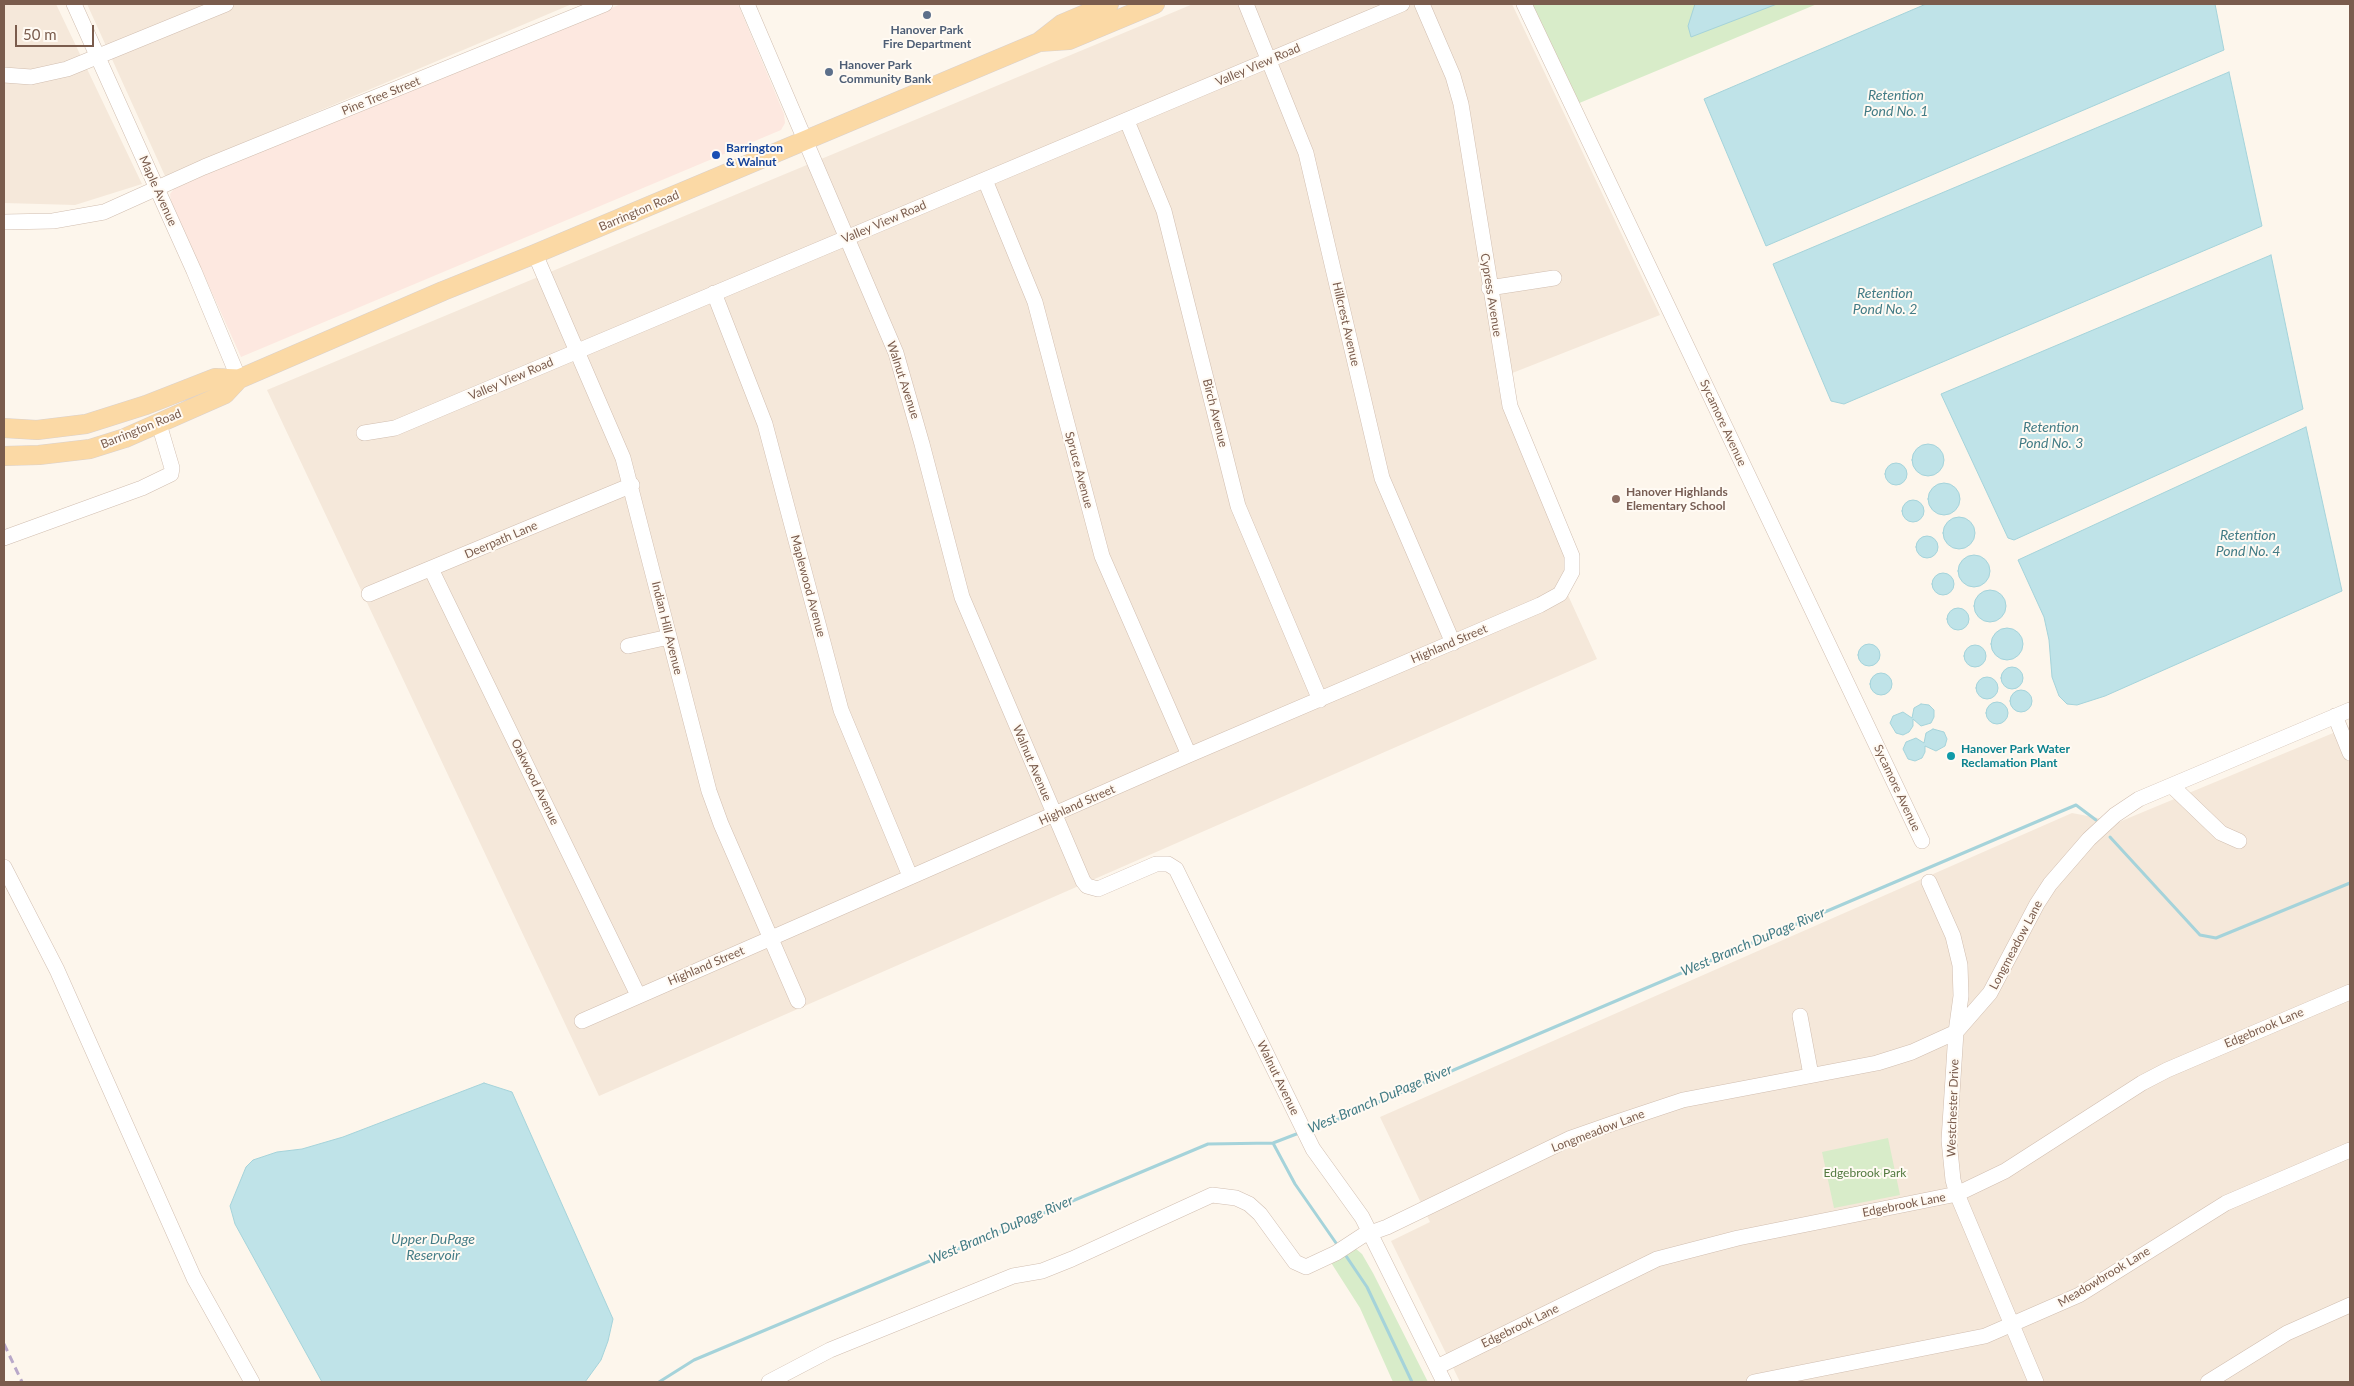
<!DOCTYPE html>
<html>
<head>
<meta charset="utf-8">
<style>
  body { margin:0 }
  #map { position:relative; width:2354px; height:1386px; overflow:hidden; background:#fdf6ec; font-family:Lato,sans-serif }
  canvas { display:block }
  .frame { position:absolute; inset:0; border:5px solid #7a5c4d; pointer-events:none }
  .scale { position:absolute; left:15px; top:25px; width:79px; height:22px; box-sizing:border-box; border:2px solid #7a5c4d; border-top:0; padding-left:6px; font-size:15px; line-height:18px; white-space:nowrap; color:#7a5c4d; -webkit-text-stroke:4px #fffaf3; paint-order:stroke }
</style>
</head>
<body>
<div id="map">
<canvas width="2354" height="1386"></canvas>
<div class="frame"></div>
<div class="scale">50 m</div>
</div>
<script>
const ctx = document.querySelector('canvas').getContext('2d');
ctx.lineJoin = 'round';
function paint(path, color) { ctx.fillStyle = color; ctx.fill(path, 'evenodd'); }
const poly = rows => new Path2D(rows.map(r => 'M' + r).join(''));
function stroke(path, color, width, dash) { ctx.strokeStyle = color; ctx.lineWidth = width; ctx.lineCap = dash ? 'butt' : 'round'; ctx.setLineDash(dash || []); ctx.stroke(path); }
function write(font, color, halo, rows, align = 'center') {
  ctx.font = font + ' Lato,sans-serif'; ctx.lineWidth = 4; ctx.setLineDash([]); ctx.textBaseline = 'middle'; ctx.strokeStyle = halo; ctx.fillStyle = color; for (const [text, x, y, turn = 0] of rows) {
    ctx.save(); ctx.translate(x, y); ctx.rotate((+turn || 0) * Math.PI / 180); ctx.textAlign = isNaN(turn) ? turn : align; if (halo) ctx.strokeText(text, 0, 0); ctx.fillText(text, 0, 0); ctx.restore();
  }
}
paint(poly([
  [4,4,56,4,142,184,75,205,4,203],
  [87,4,572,4,165,176],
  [1193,4,1512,4,1660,315,1497,379,1504,411,1565,549,1567,563,1562,582,1597,659,599,1096,267,390],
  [2350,726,2350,1382,1460,1382,1391,1241,1430,1222,1380,1117,2072,813,2119,822]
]), '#f5e8da');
paint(poly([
  [621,4,738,4,784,114,785,123,781,130,241,357,171,202,170,194,176,186]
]), '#fde8e0');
paint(poly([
  [1530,4,1817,4,1577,104],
  [1888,1138,1900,1195,1834,1208,1822,1152],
  [1355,1248,1362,1254,1373,1273,1428,1382,1393,1382,1360,1308,1330,1261]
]), '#d8ecc9');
const water = poly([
  [1695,4,1777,4,1691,37,1688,26,1695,4],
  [1926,4,2215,4,2224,50,1766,246,1704,99,1926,4],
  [2229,72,2262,226,1844,404,1831,401,1773,264,2229,72],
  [2271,255,2303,409,2014,540,2008,538,1941,394,2271,255],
  [2306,427,2342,591,2105,696,2077,705,2067,704,2059,696,2052,677,2049,640,2044,617,2018,560,2306,427],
  '1912 460a16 16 0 1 1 32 0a16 16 0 1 1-32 0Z',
  '1885 474a11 11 0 1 1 22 0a11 11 0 1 1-22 0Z',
  '1928 499a16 16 0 1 1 32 0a16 16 0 1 1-32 0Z',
  '1902 511a11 11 0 1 1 22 0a11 11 0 1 1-22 0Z',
  '1943 533a16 16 0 1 1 32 0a16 16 0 1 1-32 0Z',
  '1916 547a11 11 0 1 1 22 0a11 11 0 1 1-22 0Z',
  '1958 571a16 16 0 1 1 32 0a16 16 0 1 1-32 0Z',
  '1932 584a11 11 0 1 1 22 0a11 11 0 1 1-22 0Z',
  '1974 606a16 16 0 1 1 32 0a16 16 0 1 1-32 0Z',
  '1947 619a11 11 0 1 1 22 0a11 11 0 1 1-22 0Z',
  '1991 644a16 16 0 1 1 32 0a16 16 0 1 1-32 0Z',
  '1858 655a11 11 0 1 1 22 0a11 11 0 1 1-22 0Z',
  '1964 656a11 11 0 1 1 22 0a11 11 0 1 1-22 0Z',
  '2001 678a11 11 0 1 1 22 0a11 11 0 1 1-22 0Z',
  '1870 684a11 11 0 1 1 22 0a11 11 0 1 1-22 0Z',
  '1976 688a11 11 0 1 1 22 0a11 11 0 1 1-22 0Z',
  '2010 701a11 11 0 1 1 22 0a11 11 0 1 1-22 0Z',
  '1986 713a11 11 0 1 1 22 0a11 11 0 1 1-22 0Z',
  [1921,704,1929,705,1934,710,1934,717,1931,723,1921,726,1913,719,1913,726,1909,732,1903,735,1896,733,1890,723,1893,716,1903,712,1912,718,1914,708,1921,704],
  [1933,729,1944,732,1947,739,1945,746,1936,751,1925,746,1925,752,1922,758,1915,761,1908,759,1903,749,1906,742,1916,738,1924,743,1926,733,1933,729],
  [484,1083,512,1092,613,1319,608,1341,601,1360,585,1382,322,1382,235,1224,230,1206,246,1167,253,1160,277,1152,302,1149,343,1137,484,1083]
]);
paint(water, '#bfe3e8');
stroke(water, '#a5d3da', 1);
stroke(poly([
  [2110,837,2200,935,2216,938,2350,883],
  [1307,1130,1334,1121,2076,805,2096,820],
  [1273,1143,1295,1184,1336,1243],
  [1344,1253,1367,1287,1412,1382],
  [659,1382,694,1360,1208,1144,1273,1143,1299,1133]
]), '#a5d3da', 3);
const minor = poly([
  [74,4,194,271,239,379],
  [747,4,896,353,922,444,962,597,1083,881,1087,886,1098,889,1156,864,1168,864,1176,869,1313,1149,1362,1217,1444,1382],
  [1246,4,1306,153,1382,478,1453,643],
  [1524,4,1922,841],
  [4,75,31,77,67,69,226,4],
  [1127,121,1164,211,1238,506,1320,700],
  [985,180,1035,302,1102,556,1189,755],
  [4,222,53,221,104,212,204,167,605,4],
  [535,254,623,458,709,791,721,824,798,1001],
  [1489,288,1554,278],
  [714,293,765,424,841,710,910,876],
  [364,433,395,428,1402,4],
  [4,538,142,488,171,474,172,468,159,424],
  [431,569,638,995],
  [369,594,632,485],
  [628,646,669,637],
  [2335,716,2350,753],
  [2172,786,2221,833,2239,841],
  [4,867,57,970,194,1278,252,1382],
  [1929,882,1953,936,1960,965,1961,996,1956,1032,1949,1140,1953,1180,1957,1194,2036,1382],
  [1800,1016,1811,1075],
  [582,1021,1189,755,1540,605,1560,594,1572,572,1572,556,1510,406,1461,104,1453,76,1422,4],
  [1437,1367,1657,1259,1738,1238,1957,1194,2005,1171,2142,1083,2167,1070,2350,992],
  [769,1382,830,1350,1013,1276,1042,1271,1072,1259,1212,1195,1236,1198,1249,1204,1260,1214,1295,1262,1306,1267,1336,1253,1362,1236,1387,1227,1571,1138,1614,1123,1683,1100,1877,1063,1912,1052,1956,1032,1990,993,2037,904,2050,884,2089,839,2115,815,2139,799,2350,710],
  [1754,1382,1985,1336,2079,1295,2226,1203,2350,1150],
  [2208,1382,2287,1333,2350,1305]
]);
const major = poly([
  [1039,42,1069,40,1155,4],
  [4,428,37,430,86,424,146,405,215,378,239,379],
  [4,456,39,455,90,449,125,438,225,394,239,379,443,291,535,254,1039,42,1062,24,1109,4]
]);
stroke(minor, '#d1beb0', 16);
stroke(major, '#dad1cd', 20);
stroke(minor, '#fff', 15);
stroke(major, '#fbd9a5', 19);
stroke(poly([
  [4,1344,22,1382]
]), '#b9a8c9', 3, [8, 5]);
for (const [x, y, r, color] of [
  [927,15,5,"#5c6f8a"],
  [829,72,5,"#5c6f8a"],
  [716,155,5,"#1a4fb4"],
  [1616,499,5,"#8d6e63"],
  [1951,756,5,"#0f9aa8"]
]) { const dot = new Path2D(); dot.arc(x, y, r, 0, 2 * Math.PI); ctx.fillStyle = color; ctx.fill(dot); stroke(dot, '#fffaf3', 2); }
write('bold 12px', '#4e5e75', '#fffaf3', [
  ["Hanover Park",927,30],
  ["Fire Department",927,44],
  ["Hanover Park",839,65,"left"],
  ["Community Bank",839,79,"left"]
]);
write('12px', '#7a5c4d', '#fffaf3', [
  ["Valley View Road",1258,65,-23],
  ["Pine Tree Street",381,96,-22],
  ["Maple Avenue",158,191,66],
  ["Barrington Road",639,211,-23],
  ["Valley View Road",884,222,-23],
  ["Cypress Avenue",1491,295,81],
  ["Hillcrest Avenue",1346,324,77],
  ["Valley View Road",511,379,-23],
  ["Walnut Avenue",903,380,72],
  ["Birch Avenue",1215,413,76],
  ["Sycamore Avenue",1723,423,65],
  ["Barrington Road",141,429,-22],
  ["Spruce Avenue",1079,470,75],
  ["Deerpath Lane",501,540,-23],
  ["Maplewood Avenue",808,586,75],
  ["Indian Hill Avenue",667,628,76],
  ["Highland Street",1449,644,-23],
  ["Walnut Avenue",1032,763,67],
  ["Oakwood Avenue",535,782,64],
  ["Sycamore Avenue",1897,788,65],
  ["Highland Street",1077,805,-24],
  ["Longmeadow Lane",2016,945,-62],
  ["Highland Street",706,966,-23],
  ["Edgebrook Lane",2264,1028,-23],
  ["Walnut Avenue",1278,1078,64],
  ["Westchester Drive",1953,1108,-88],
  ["Longmeadow Lane",1598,1131,-21],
  ["Edgebrook Lane",1904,1205,-11],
  ["Meadowbrook Lane",2104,1277,-31],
  ["Edgebrook Lane",1520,1326,-26]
]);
write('bold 12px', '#164399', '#fffaf3', [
  ["Barrington",726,148],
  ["& Walnut",726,162]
], 'left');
write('bold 12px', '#785e54', '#fffaf3', [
  ["Hanover Highlands",1626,492],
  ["Elementary School",1626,506]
], 'left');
write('bold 12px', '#0d838f', '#fffaf3', [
  ["Hanover Park Water",1961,749],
  ["Reclamation Plant",1961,763]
], 'left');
write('12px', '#537a41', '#fffaf3', [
  ["Edgebrook Park",1865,1173]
]);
write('italic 14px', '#437c86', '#fffaf3', [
  ["Retention",1896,95],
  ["Pond No. 1",1896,111],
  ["Retention",1885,293],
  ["Pond No. 2",1885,309],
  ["Retention",2051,427],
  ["Pond No. 3",2051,443],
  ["Retention",2248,535],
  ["Pond No. 4",2248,551],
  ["West Branch DuPage River",1753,942,-23],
  ["West Branch DuPage River",1380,1099,-23],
  ["West Branch DuPage River",1001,1230,-23],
  ["Upper DuPage",433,1239],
  ["Reservoir",433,1255]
]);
</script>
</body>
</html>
